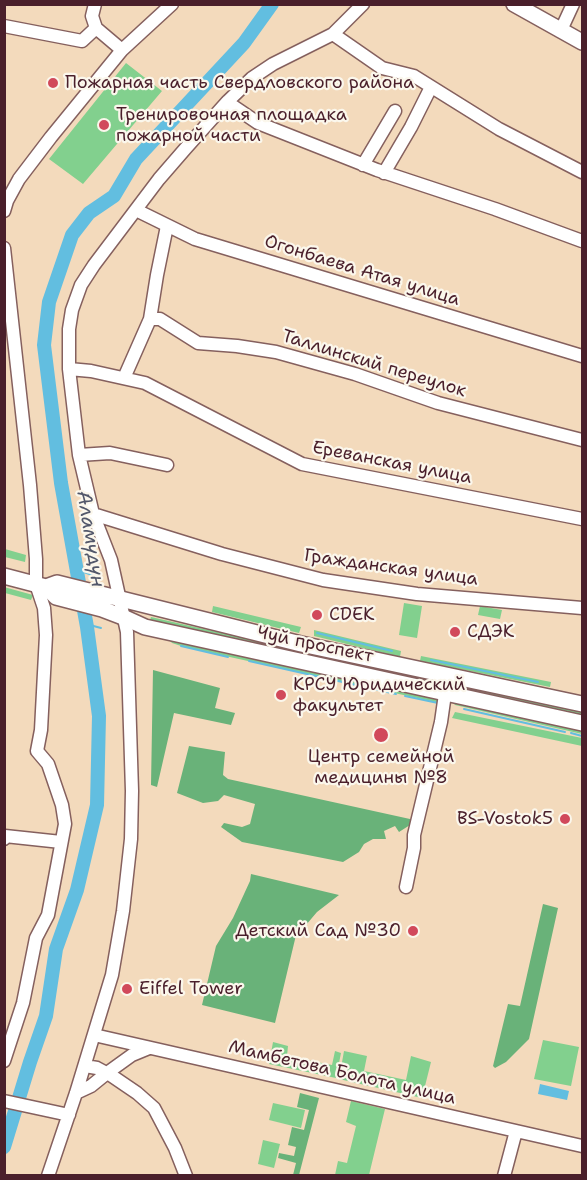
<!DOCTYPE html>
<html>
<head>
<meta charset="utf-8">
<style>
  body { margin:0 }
  #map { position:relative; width:587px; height:1180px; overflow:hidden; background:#f3dabc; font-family:"Shantell Sans",sans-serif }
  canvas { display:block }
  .frame { position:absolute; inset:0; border:6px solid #4a1f2b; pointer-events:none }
</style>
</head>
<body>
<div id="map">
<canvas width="587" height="1180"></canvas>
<div class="frame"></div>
</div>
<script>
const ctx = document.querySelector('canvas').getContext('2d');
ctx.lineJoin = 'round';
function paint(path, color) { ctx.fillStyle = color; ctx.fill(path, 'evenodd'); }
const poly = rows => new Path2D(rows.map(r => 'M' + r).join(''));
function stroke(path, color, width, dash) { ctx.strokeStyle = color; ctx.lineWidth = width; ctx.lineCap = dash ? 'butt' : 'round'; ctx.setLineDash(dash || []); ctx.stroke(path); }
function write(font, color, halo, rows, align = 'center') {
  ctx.font = font + ' "Shantell Sans",sans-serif'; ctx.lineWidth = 4.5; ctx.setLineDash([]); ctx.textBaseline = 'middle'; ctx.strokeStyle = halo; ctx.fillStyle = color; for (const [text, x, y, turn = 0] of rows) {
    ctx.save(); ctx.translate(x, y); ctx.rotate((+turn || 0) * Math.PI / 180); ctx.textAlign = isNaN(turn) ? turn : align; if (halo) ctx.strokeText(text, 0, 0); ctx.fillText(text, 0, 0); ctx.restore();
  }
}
paint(poly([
  [126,63,162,91,83,184,49,159],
  [5,549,26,555,25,562,5,557],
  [4,587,33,595,31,600,5,593],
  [404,603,422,606,417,638,399,635],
  [213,606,301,627,299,633,212,612],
  [480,606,502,610,500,619,478,615],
  [151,617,226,634,403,672,401,678,153,623,150,620],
  [314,630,401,651,400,657,314,636],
  [171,638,440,697,440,703,184,647,172,643,170,641],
  [421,656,551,682,550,687,420,661],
  [416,674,582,711,582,717,415,680],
  [453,702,582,728,582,734,455,705],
  [455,712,582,738,582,746,452,718],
  [543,1040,579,1047,571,1086,534,1079],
  [273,1042,288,1046,287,1056,332,1065,335,1051,341,1053,336,1078,269,1064],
  [344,1051,367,1056,364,1071,406,1080,411,1056,431,1062,422,1098,339,1079],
  [351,1101,385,1109,369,1175,335,1175,338,1161,347,1163,356,1126,346,1122],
  [273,1103,305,1110,301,1128,269,1120],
  [263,1140,280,1144,274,1168,258,1164]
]), '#82d08e');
paint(poly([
  [153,670,220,688,215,708,235,713,231,725,174,713,157,787,151,785],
  [189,746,225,752,223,775,228,779,410,819,410,825,399,832,395,826,384,831,386,839,373,839,364,844,359,852,343,862,242,842,221,827,224,823,242,827,250,824,255,804,224,795,218,801,203,803,177,793],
  [251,874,339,895,317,912,306,925,297,931,275,1023,202,1005,216,946,233,918,250,881],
  [543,904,558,908,529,1039,506,1062,495,1068,493,1066,508,1004,520,1006],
  [300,1093,319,1098,299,1175,293,1175,296,1163,278,1158,279,1153,294,1156,296,1147,288,1145,292,1127,304,1130,309,1110,297,1107]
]), '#69b279');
paint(poly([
  [540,1084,569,1091,567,1100,538,1094]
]), '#62bee0');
stroke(poly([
  [76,569,92,575],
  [86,624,101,628],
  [317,633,392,651],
  [181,646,228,657],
  [431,660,538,682],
  [249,661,396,694],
  [405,696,438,703],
  [464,709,565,732],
  [571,733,582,736]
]), '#62bee0', 2);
stroke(poly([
  [4,1147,30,1062,46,1016,56,949,77,890,97,805,99,716,87,627,61,483,44,345,49,302,72,235,89,213,114,196,136,159,244,43,272,4]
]), '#62bee0', 14);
const minor = poly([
  [95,4,92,16,96,28],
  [4,26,82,41,96,28,122,50],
  [561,30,573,4],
  [333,34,382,68,414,76,499,129,582,172],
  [227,102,258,123,377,170,495,209,582,241],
  [363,165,395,111],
  [384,173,411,127,431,87],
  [136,210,195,239,582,356],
  [4,211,7,201,19,179,51,137,122,50,172,4],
  [4,248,30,485,36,559,36,584,44,608,46,635,41,730,37,751,48,764,62,805,65,824,48,915,36,938,23,1003,4,1061],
  [150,319,157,275,167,226],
  [69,369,91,371,145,383,302,464,582,519],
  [124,378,150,319,160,319,198,343,237,346,276,352,355,374,438,403,582,440],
  [79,455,110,453,167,465],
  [93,514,222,554,323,580,417,594,582,608],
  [4,839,5,836,61,842],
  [406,887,414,848,414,835,441,722,445,694],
  [94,1035,582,1146],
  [85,1066,97,1068,112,1076,137,1093,154,1108,175,1148,186,1176],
  [76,1093,91,1086,107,1073,132,1055,149,1048],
  [4,1101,69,1115],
  [48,1176,76,1093,112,975,123,911,131,839,132,791,127,632,111,560,93,514,79,455,69,369,69,329,72,310,81,285,94,265,159,179,185,149,227,102,252,78,273,64,333,34,363,4],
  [504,1176,516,1131]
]);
const major = poly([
  [514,4,582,42],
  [4,576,46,587,56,597,102,609,123,617,145,627,582,723],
  [46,587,57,583,301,644,582,704]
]);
stroke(minor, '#85605e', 15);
stroke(major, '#85605e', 18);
stroke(minor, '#fff', 12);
stroke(major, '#fff', 15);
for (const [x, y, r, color] of [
  [53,83,6,"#d1495b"],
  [104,125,6,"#d1495b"],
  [317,615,6,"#d1495b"],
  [455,632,6,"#d1495b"],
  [281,695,6,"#d1495b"],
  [381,735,8,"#d1495b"],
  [565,819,6,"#d1495b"],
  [413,931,6,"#d1495b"],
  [127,989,6,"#d1495b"]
]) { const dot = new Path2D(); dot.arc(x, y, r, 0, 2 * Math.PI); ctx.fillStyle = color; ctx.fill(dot); stroke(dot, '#fbf7ec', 2); }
write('18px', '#4a1f2b', '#fbf7ec', [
  ["Пожарная часть Свердловского района",65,83],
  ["Тренировочная площадка",116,115],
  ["пожарной части",116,136],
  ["CDEK",329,615],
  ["СДЭК",467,632],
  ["КРСУ Юридический",293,685],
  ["факультет",293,706],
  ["Центр семейной",381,757,"center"],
  ["медицины №8",381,778,"center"],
  ["BS-Vostok5",553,819,"right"],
  ["Детский Сад №30",401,931,"right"],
  ["Eiffel Tower",139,989]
], 'left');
write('18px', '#4a1f2b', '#fbf7ec', [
  ["Огонбаева Атая улица",362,271,17],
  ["Таллинский переулок",374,364,17],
  ["Ереванская улица",392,463,11],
  ["Гражданская улица",391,568,8],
  ["Чуй проспект",315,645,12],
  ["Мамбетова Болота улица",342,1073,13]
]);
write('italic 20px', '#52576a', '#fbf7ec', [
  ["Аламүдүн",90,539,81]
]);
</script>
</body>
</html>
